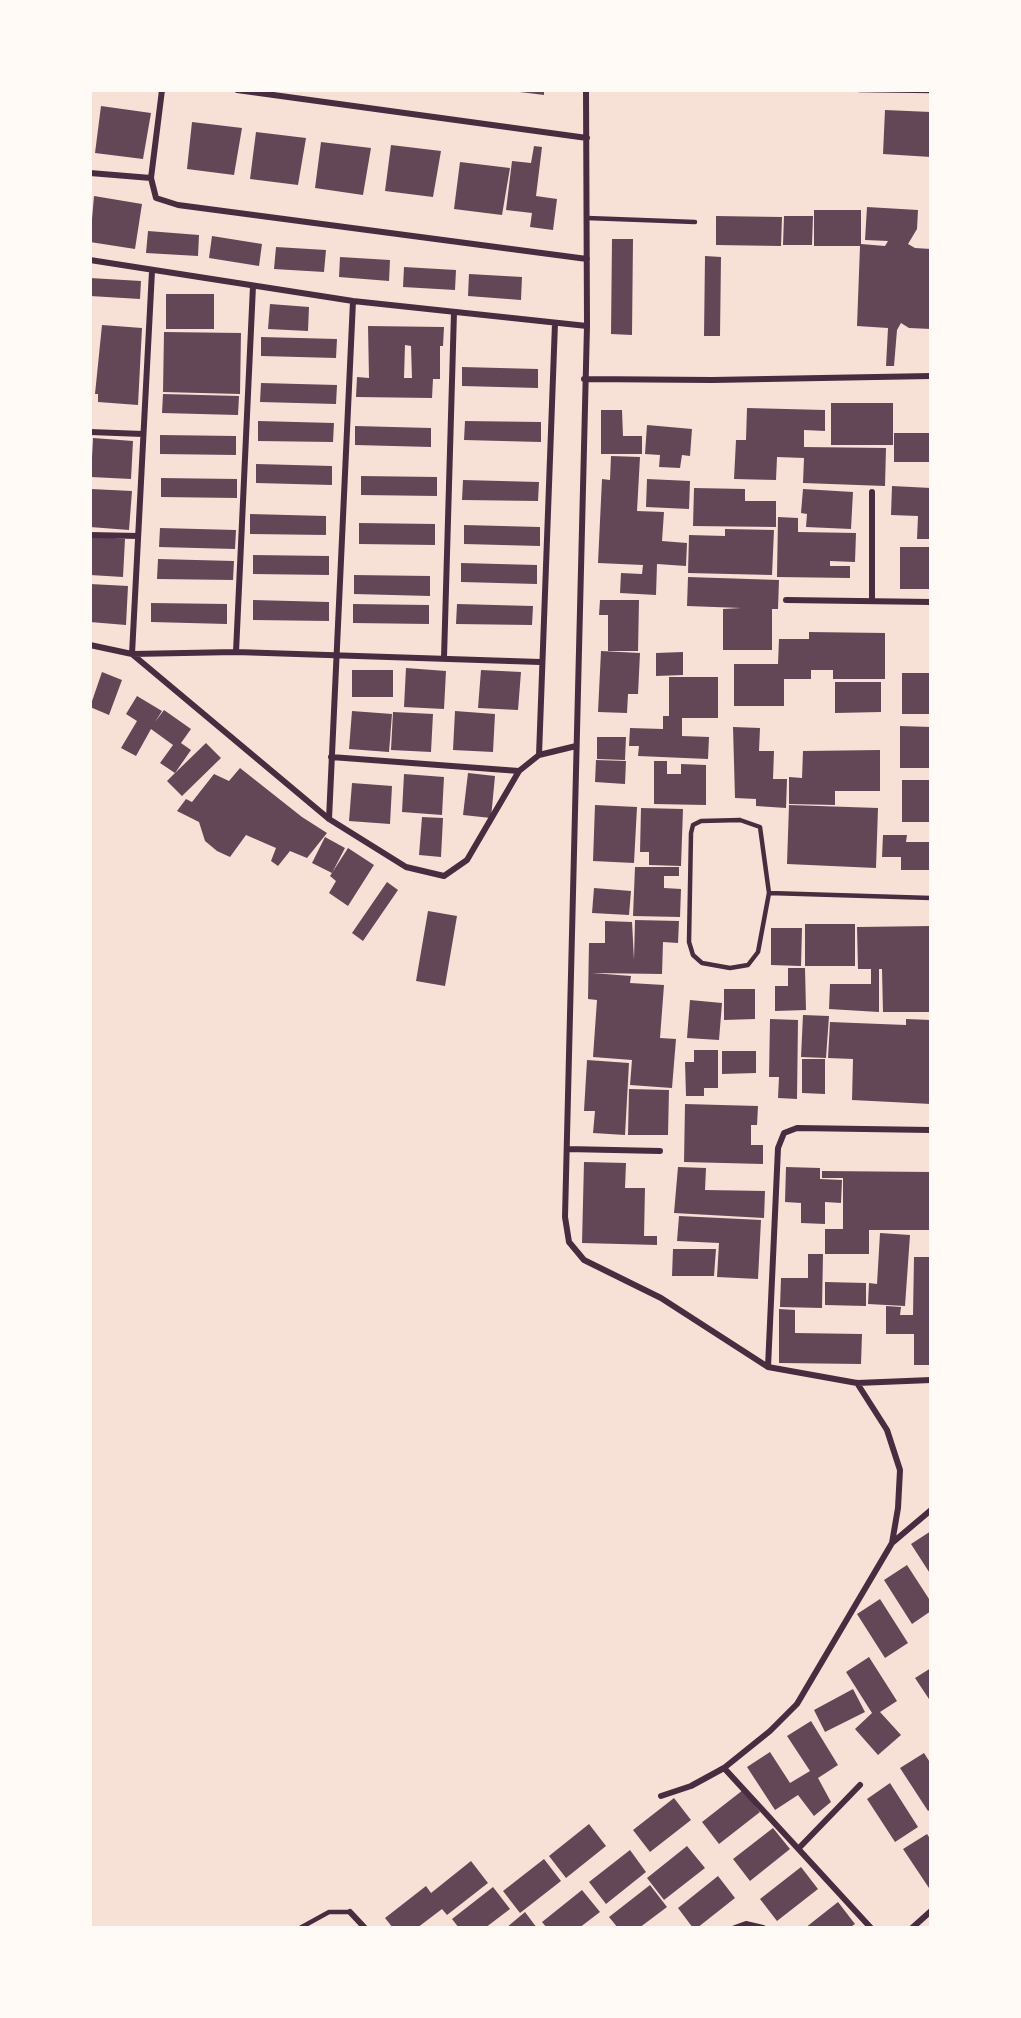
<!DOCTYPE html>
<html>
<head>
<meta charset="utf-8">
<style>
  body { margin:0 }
  #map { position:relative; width:1021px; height:2018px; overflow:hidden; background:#f7e1d7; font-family:Arial,sans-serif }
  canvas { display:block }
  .frame { position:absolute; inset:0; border:92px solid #fffaf5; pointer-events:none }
</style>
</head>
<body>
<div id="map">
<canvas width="1021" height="2018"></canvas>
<div class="frame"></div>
</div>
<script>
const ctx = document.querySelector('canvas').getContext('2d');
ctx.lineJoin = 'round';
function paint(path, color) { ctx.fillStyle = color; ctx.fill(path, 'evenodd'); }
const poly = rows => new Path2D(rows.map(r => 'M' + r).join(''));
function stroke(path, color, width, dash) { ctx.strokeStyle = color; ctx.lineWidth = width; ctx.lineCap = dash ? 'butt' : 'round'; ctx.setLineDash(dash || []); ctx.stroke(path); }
paint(poly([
  [504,90,544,90,544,95],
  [101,106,151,113,143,159,95,153],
  [885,110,931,112,931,157,883,154],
  [192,122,242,128,234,175,187,169],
  [256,132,306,138,298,185,250,179],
  [321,142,371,148,363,195,315,188],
  [391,145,441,151,433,197,385,191],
  [534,146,542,147,536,196,557,199,553,230,530,227,532,213,506,210,512,161,531,163],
  [460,162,510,168,502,215,454,209],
  [94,196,142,204,135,249,90,242],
  [867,207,918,210,917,229,908,244,915,248,931,249,931,329,909,328,901,323,897,330,894,366,886,366,888,328,857,326,860,246,814,246,814,210,861,210,861,244,885,246,888,241,865,240],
  [716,216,782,217,781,246,716,245],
  [784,216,813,216,812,245,783,245],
  [148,231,199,235,198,256,146,253],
  [212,236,262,244,259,266,209,258],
  [612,239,633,239,632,335,611,334],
  [276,247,326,250,324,272,274,269],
  [705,256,721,257,720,336,704,336],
  [340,257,390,260,389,281,339,277],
  [404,267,456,270,455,290,403,287],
  [469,274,522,277,521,300,468,296],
  [90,278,141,281,140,299,90,296],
  [166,294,214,294,214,329,166,329],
  [270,304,309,307,308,331,268,329],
  [102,325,142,328,138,405,98,402,98,394,95,394],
  [368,326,444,327,443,346,440,346,440,379,433,379,432,398,356,397,357,377,369,378],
  [405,345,411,346,412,378,404,378],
  [164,332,241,333,240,394,163,392],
  [261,337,337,339,336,358,261,356],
  [462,367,538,369,538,388,462,386],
  [261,383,337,385,336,404,260,402],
  [163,394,239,396,238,415,162,413],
  [831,403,893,403,893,445,831,445],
  [747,408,825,410,825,431,804,430,804,447,886,448,885,486,803,483,804,458,777,457,776,480,734,479,736,440,746,440],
  [601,410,622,410,623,436,642,436,642,454,601,454],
  [258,421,334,423,333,442,258,441],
  [465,421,541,422,541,442,464,440],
  [647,425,692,429,690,456,682,455,680,468,659,467,660,455,645,454],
  [355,426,431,428,431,447,355,445],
  [894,433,931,433,931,462,894,462],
  [160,435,236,436,236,455,160,454],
  [93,438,133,441,131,479,91,477],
  [611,456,640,457,637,511,664,512,662,541,687,543,686,566,657,564,656,595,620,593,621,573,642,574,643,565,598,563,602,479,610,480],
  [256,464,332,466,332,485,256,483],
  [361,476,437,477,437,496,361,495],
  [161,478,237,479,237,498,161,497],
  [647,479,690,481,689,509,646,507],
  [463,480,539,482,538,501,462,500],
  [892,486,931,488,930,539,917,539,918,516,891,515],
  [694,488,745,489,745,501,776,501,776,527,693,526],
  [91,489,132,491,129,530,90,527],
  [803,489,853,492,851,529,806,527,807,514,801,513],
  [250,514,326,516,326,535,250,534],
  [778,517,798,518,798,532,856,533,855,562,830,561,830,566,850,566,850,578,777,577],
  [359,523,435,524,435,545,359,544],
  [464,525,540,527,540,546,464,544],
  [160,528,236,530,235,549,159,547],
  [725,529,774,530,772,575,688,573,689,535,725,536],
  [90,536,125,539,123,577,90,575],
  [900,547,931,547,931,589,900,589],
  [253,555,329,556,329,575,253,574],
  [158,559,234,561,233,580,157,579],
  [461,563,537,565,537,584,461,582],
  [354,575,430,576,430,596,354,594],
  [688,577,779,580,778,609,772,609,772,650,723,650,723,609,741,608,687,606],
  [90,584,128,586,126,625,90,622],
  [253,600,329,602,329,621,253,620],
  [600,600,639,600,638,651,608,651,608,615,599,615],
  [151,603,227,604,227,624,151,622],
  [353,604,429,605,429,624,353,623],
  [457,604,533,606,532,625,456,624],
  [809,632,885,633,885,679,833,679,833,670,811,670,811,679,784,679,784,706,734,706,734,664,778,664,779,639,809,639],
  [601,651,640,653,638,694,628,694,627,713,598,712],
  [683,652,683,675,656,676,656,653],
  [406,668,446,671,444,709,404,707],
  [352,670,393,670,393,697,352,697],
  [481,670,521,672,518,710,478,708],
  [102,672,122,680,109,715,90,707],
  [902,673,931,673,931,714,902,714],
  [669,677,718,677,718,718,682,718,682,736,709,737,708,759,638,756,639,746,629,746,630,728,663,729,663,716,669,716],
  [835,682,881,682,881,712,835,713],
  [137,696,162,711,155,722,164,710,191,729,181,743,191,750,175,773,206,743,221,758,182,796,167,781,175,773,160,763,173,745,151,729,136,756,121,748,137,721,126,714],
  [352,711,392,714,389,752,349,749],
  [455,711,495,714,493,752,453,750],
  [393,712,433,714,431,752,391,750],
  [900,726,931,727,931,768,900,768],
  [733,727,760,728,759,751,774,751,773,779,787,779,786,808,756,806,756,799,735,798],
  [597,737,626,737,625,760,597,759],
  [880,750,880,791,835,791,835,805,789,804,789,777,802,778,803,751],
  [596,760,626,761,625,784,595,782],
  [654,761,667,761,667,774,681,774,681,764,706,765,706,805,654,804],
  [240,768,302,817,327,833,307,858,290,851,278,866,271,861,276,848,246,835,230,857,217,851,205,841,199,822,177,811,186,799,192,802,214,774,229,781],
  [468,773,495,776,491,818,463,815],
  [404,774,444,777,442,815,402,812],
  [902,780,931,780,931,822,902,822],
  [352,783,392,786,390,824,349,821],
  [595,805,637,807,634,863,593,861],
  [789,805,878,808,876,868,787,864],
  [641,808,683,809,681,866,649,865,649,852,640,852],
  [422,817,443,818,441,857,419,855],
  [883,835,907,835,906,842,931,842,931,870,901,870,901,857,882,857],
  [325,837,345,848,332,873,312,863],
  [348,848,374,865,348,906,329,893,336,881,330,876],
  [635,867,679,867,679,876,664,876,664,888,681,889,680,917,633,916],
  [387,882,398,890,363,941,352,933],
  [594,888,631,891,629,915,592,913],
  [428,911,457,916,445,986,416,981],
  [635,920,679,921,678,943,663,942,662,974,592,973,631,976,630,983,664,985,660,1038,676,1039,672,1088,630,1085,632,1060,593,1057,597,1000,588,999,589,943,605,943,605,921,632,922,634,960],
  [805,924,855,924,855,966,805,966],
  [931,926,931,1012,883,1012,882,969,879,969,879,1012,829,1009,830,984,871,984,871,969,858,969,857,927],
  [771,928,802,928,801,966,771,965],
  [788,968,805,968,806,1010,775,1011,775,986,788,986],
  [724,989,755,989,755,1019,724,1020],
  [690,1000,722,1003,719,1040,687,1038],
  [803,1015,829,1016,826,1058,801,1057],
  [770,1019,798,1020,797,1099,778,1098,779,1077,769,1077],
  [906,1019,931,1020,931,1104,852,1100,853,1059,828,1058,830,1022,906,1025],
  [694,1050,718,1050,718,1088,704,1088,704,1096,686,1096,685,1062,694,1062],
  [722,1051,756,1051,756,1073,722,1074],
  [802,1059,825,1059,825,1094,802,1093],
  [587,1060,629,1063,625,1135,593,1133,595,1111,584,1111],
  [629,1089,669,1090,668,1135,628,1135],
  [685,1104,758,1106,757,1125,751,1125,751,1145,763,1145,763,1164,684,1162],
  [584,1162,626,1163,625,1188,645,1188,644,1236,657,1236,657,1245,582,1243],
  [678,1167,706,1168,705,1190,765,1191,764,1218,674,1213],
  [786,1167,820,1168,820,1179,842,1180,841,1203,825,1202,825,1224,801,1223,801,1203,785,1202],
  [822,1171,931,1172,931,1230,869,1230,869,1254,825,1254,825,1229,843,1229,843,1178,822,1178],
  [679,1216,761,1220,758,1279,717,1277,719,1243,677,1241],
  [880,1233,910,1235,905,1306,868,1304,869,1283,877,1284],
  [673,1249,716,1249,714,1276,672,1276],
  [808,1254,823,1254,822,1308,780,1307,781,1278,808,1278],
  [914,1257,931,1257,931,1365,914,1365,914,1334,886,1334,886,1306,901,1307,900,1315,913,1315],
  [825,1282,866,1283,866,1306,825,1305],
  [779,1309,795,1310,795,1333,862,1334,861,1364,779,1363],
  [931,1531,931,1575,911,1544],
  [907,1565,931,1602,931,1611,912,1624,884,1580],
  [880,1599,908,1643,885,1658,857,1614],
  [869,1657,897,1701,880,1712,901,1735,878,1755,855,1729,872,1713,846,1672],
  [931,1668,931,1702,915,1678],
  [853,1689,865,1712,825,1732,814,1710],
  [811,1721,838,1765,818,1778,831,1802,814,1816,798,1795,775,1810,747,1767,770,1752,790,1783,810,1771,787,1736],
  [924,1753,931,1764,931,1809,928,1811,900,1768],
  [890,1783,918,1827,895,1842,867,1799],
  [743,1790,760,1812,719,1844,702,1822],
  [674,1798,691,1820,650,1852,633,1830],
  [589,1824,606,1846,566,1878,549,1856],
  [773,1828,790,1849,750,1881,733,1859],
  [927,1834,931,1840,931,1891,903,1849],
  [687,1846,705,1868,664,1900,647,1878],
  [630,1850,646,1872,606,1904,589,1882],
  [544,1859,561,1881,520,1913,503,1891],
  [471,1861,488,1883,447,1915,442,1909,417,1928,393,1928,385,1918,426,1886,431,1893],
  [801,1867,818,1889,777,1921,760,1899],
  [718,1876,735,1898,697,1928,693,1928,678,1908],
  [650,1885,667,1907,639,1928,618,1928,609,1917],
  [493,1887,510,1909,485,1928,459,1928,452,1919],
  [582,1890,600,1912,579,1928,547,1928,542,1922],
  [838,1902,855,1924,849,1928,805,1928],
  [525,1912,537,1928,506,1928]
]), '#644757');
stroke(poly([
  [859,90,931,91],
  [587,218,695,222],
  [740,820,760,827,769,893,758,952,748,965,730,968,702,963,693,955,689,942,691,833,693,825,701,821,740,820],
  [769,893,931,898],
  [300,1928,329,1912,350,1912]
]), '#4a2c40', 4.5);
stroke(poly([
  [162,90,151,178,156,198,178,205,587,259],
  [237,90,587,138],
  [586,90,587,326,565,1217,569,1242,584,1260,661,1298,768,1367,857,1383,931,1380],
  [90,173,151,178],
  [90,260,353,301,587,326],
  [152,271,132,654,329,819,406,867,444,876,467,860,519,771,539,755,576,746],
  [584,379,712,380,931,376],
  [90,432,143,434],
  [90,535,138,536],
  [786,600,931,602],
  [872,601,872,492],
  [90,645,132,654,236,652,540,662],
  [236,652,253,286],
  [444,658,454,312],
  [539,755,555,323],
  [331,757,519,771],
  [329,819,353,301],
  [567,1149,660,1151],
  [768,1367,778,1148,784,1133,797,1128,931,1130],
  [857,1383,887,1430,900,1470,898,1508,892,1543],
  [724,1768,871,1928],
  [661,1796,691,1786,724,1768,770,1731,797,1704,892,1543,931,1510],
  [799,1848,860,1785],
  [350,1912,365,1928],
  [735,1928,746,1924,763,1928],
  [912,1928,931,1911]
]), '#4a2c40', 6);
</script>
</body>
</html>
